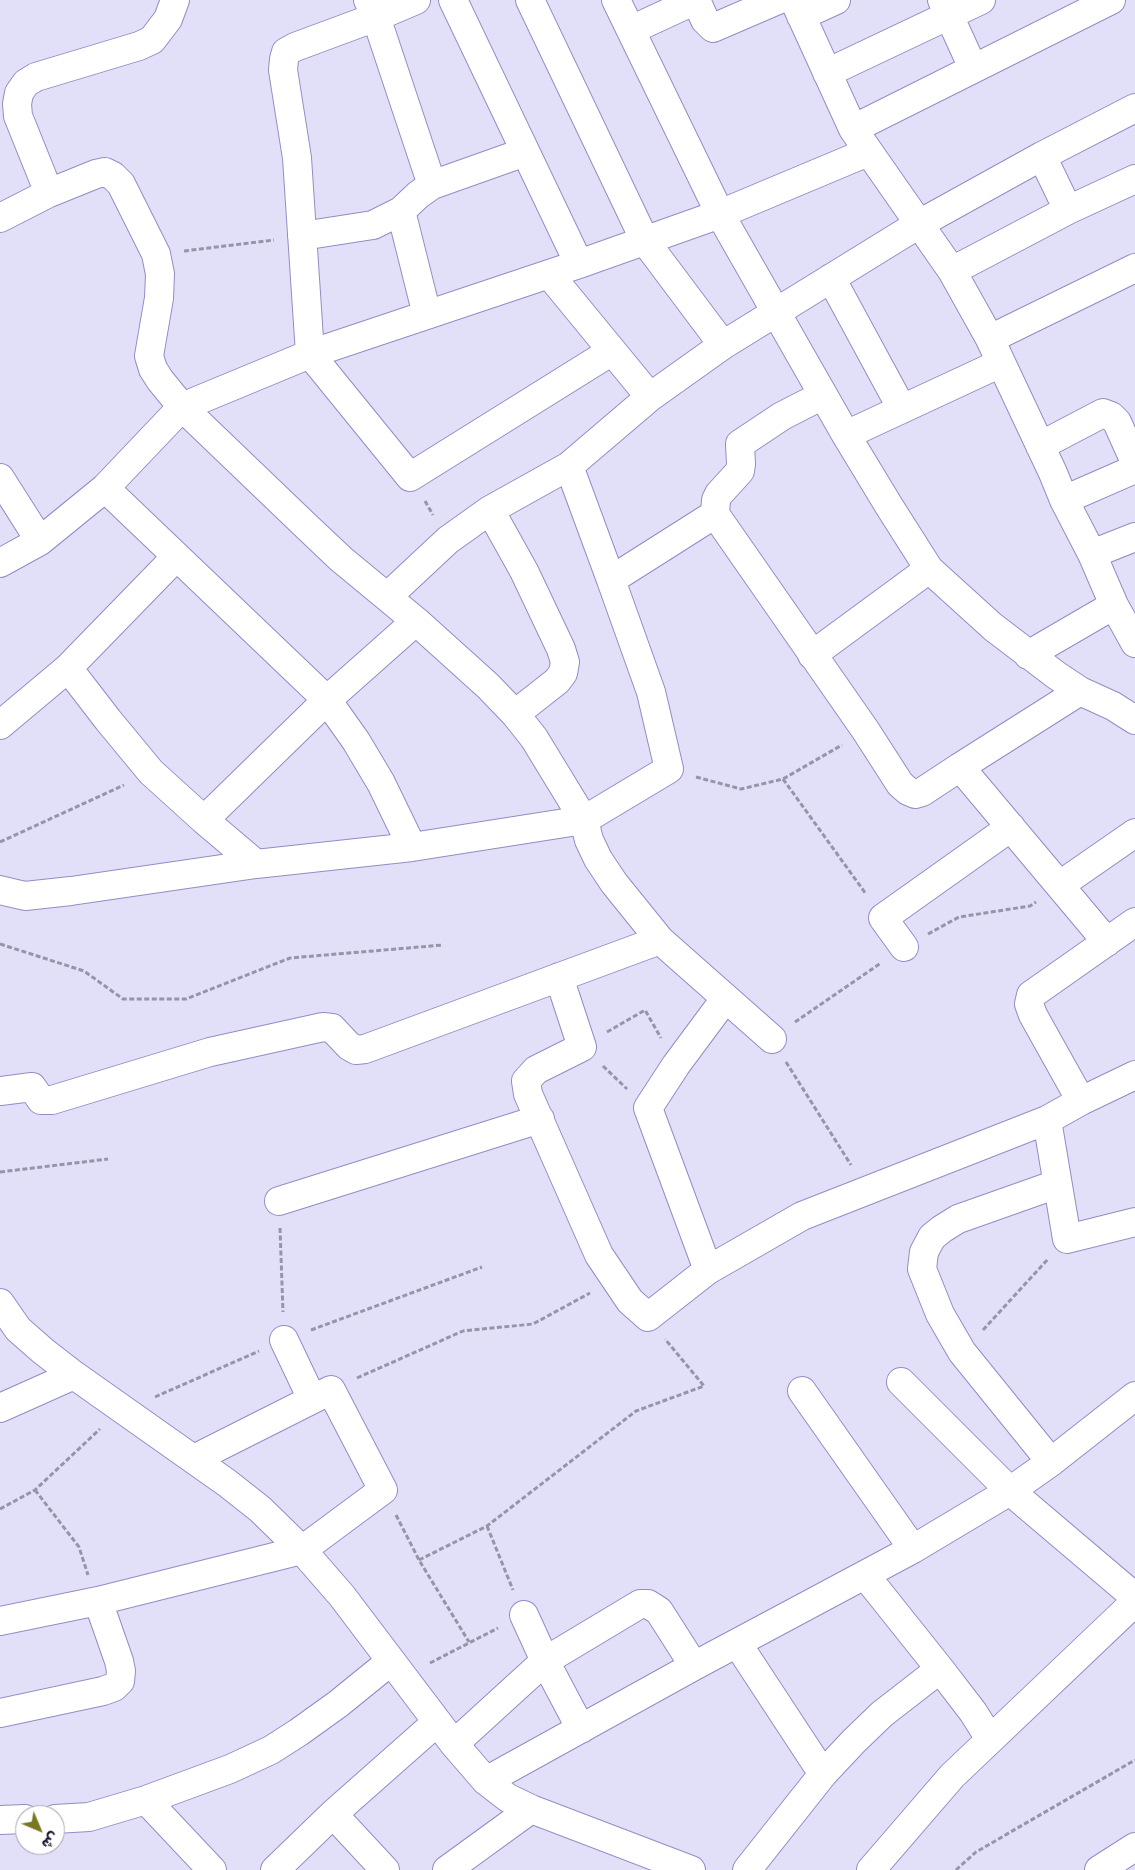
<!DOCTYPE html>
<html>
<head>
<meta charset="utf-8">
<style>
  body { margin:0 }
  #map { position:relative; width:1135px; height:1870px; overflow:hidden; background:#e2e0f8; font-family:Rubik,Vazirmatn,sans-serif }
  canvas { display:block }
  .north { position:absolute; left:15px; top:1805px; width:50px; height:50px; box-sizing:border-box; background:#fff; border:1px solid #a1a0a9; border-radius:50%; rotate:135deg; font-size:14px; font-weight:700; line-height:20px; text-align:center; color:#151227 }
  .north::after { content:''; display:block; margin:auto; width:18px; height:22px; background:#787820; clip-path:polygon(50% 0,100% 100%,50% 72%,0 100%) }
</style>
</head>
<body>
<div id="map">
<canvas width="1135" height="1870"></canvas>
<div class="north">ش</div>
</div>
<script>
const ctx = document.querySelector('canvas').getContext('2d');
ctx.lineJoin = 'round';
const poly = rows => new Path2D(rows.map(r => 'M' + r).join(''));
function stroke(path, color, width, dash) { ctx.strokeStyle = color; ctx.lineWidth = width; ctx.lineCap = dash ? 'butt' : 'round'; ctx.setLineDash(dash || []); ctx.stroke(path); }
const minor = poly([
  [368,0,376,17,432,185],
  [416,0,376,17,295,47,286,52,284,59,283,70,297,158,310,354,410,477,612,351],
  [453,0,579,264],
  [530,0,645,241,723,345],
  [616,0,720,214,846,435,889,506,929,569,993,627,1056,675,1080,691,1113,706,1135,720],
  [696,0,705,20,713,28,778,0],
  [794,0,853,129,952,271,990,339,1053,473,1064,500,1092,554,1114,605,1028,655],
  [942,0,973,68],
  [801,16,836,0],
  [631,30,696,0],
  [827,73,981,0],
  [853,129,1111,0],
  [1042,156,1068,210],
  [49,193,18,116,17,104,19,93,26,83,36,77,139,46,152,40,168,19,175,0],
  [401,211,427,315],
  [0,218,49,193,96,174,105,172,113,176,121,184,156,254,160,274,159,298,149,356,153,369,160,380,182,407,304,524,341,559,416,621,488,686,515,714,534,738,584,820,589,840,598,859,614,883,660,940,772,1039],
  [302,236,373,225,401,211,418,195,432,185,525,152],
  [952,271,1068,210,1135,179],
  [549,274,650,397],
  [831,278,902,409],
  [990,339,1135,268],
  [823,395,782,416,740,444,741,464,740,471,719,494,716,500,715,514,866,731,900,784,908,791,915,794,922,792,960,767],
  [846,435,1001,363],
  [1040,446,1103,413,1111,416,1117,422,1135,462],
  [569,466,611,580],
  [0,478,40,541],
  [105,488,327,700,356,741,381,783,412,847],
  [1064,500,1135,469],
  [490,510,524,571,561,649,565,662,563,673,557,681,515,714],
  [1092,554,1135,537],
  [0,563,40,541,105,488,182,407,310,354,579,264,720,214,868,152],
  [387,597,448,540,490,510,569,466,650,397,723,345,919,224,1042,156,1135,108],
  [1114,605,1135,643],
  [812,655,929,569],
  [68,668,108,720,151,772,204,820,327,700,416,621],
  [1080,691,960,767,1107,942],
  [0,725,68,668,176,557],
  [204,820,256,864],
  [1060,885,1135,833],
  [0,890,25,896,71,891,256,864,412,847,584,820,669,769,651,692,611,580,715,514],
  [904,947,883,918,1011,827],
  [559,977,582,1047,536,1070,526,1081,528,1094,599,1255,630,1301,648,1317,708,1270,802,1216,1047,1120,1081,1101,1135,1075],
  [0,1091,32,1087,41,1100,52,1100,210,1052,323,1027,332,1028,349,1046,356,1050,365,1049,660,940],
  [1081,1101,1033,1015,1029,1004,1031,995,1135,922],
  [1047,1120,1067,1239,1135,1222],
  [279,1201,540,1119],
  [708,1270,648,1108,676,1065,725,999],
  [0,1303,18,1329,43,1351,74,1375,227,1483,260,1509,302,1550,342,1596,454,1744,486,1781,508,1798,531,1809,691,1870],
  [284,1340,312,1399],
  [901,1382,1010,1491,1135,1597],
  [802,1391,913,1549],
  [0,1408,74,1375],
  [1051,1462,962,1352,940,1314,922,1269,924,1252,932,1237,942,1229,958,1219,1057,1184],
  [865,1575,940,1669,973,1712,990,1739],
  [524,1615,545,1661,581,1729],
  [0,1621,98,1601,302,1550,383,1490,331,1390,194,1459],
  [737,1643,823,1774],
  [0,1713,103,1691,114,1687,120,1681,121,1671,119,1661,98,1601],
  [454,1744,545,1661,640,1604,648,1604,659,1611,694,1666],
  [486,1781,694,1666,913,1549,1010,1491,1051,1462,1135,1396],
  [146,1800,212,1870],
  [333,1814,385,1870],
  [55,1819,89,1817,146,1800,230,1769,271,1750,299,1732,338,1704,391,1661],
  [0,1820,25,1819],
  [275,1870,333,1814,437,1722],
  [447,1870,531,1809],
  [747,1870,823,1774,854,1741,882,1714,940,1669],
  [871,1870,952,1776,1135,1602],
  [1099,1870,1135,1847]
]);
stroke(minor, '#938cc5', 30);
stroke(poly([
  [184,251,274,240],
  [425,501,433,515],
  [696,777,741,789,783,779,842,745],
  [783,779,866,894],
  [0,842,124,785],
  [928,934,959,917,1030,906,1036,902],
  [0,944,84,971,123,999,186,999,290,958,443,945],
  [795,1022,881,963],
  [607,1032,645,1010,661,1038],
  [786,1062,851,1165],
  [603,1066,627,1089],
  [0,1172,108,1159],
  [280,1228,283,1312],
  [311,1330,482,1267],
  [983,1330,1048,1259],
  [357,1378,463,1331,533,1324,590,1293],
  [155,1397,259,1351],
  [35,1490,79,1547,88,1575],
  [0,1509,35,1490,100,1429],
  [396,1515,419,1560,469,1642],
  [487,1526,513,1590],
  [419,1560,487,1526,636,1411,704,1386,665,1339],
  [430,1663,498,1628],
  [956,1870,976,1852,1135,1760]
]), '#9693aa', 3, [5, 2.5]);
stroke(minor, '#fff', 28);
</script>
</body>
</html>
